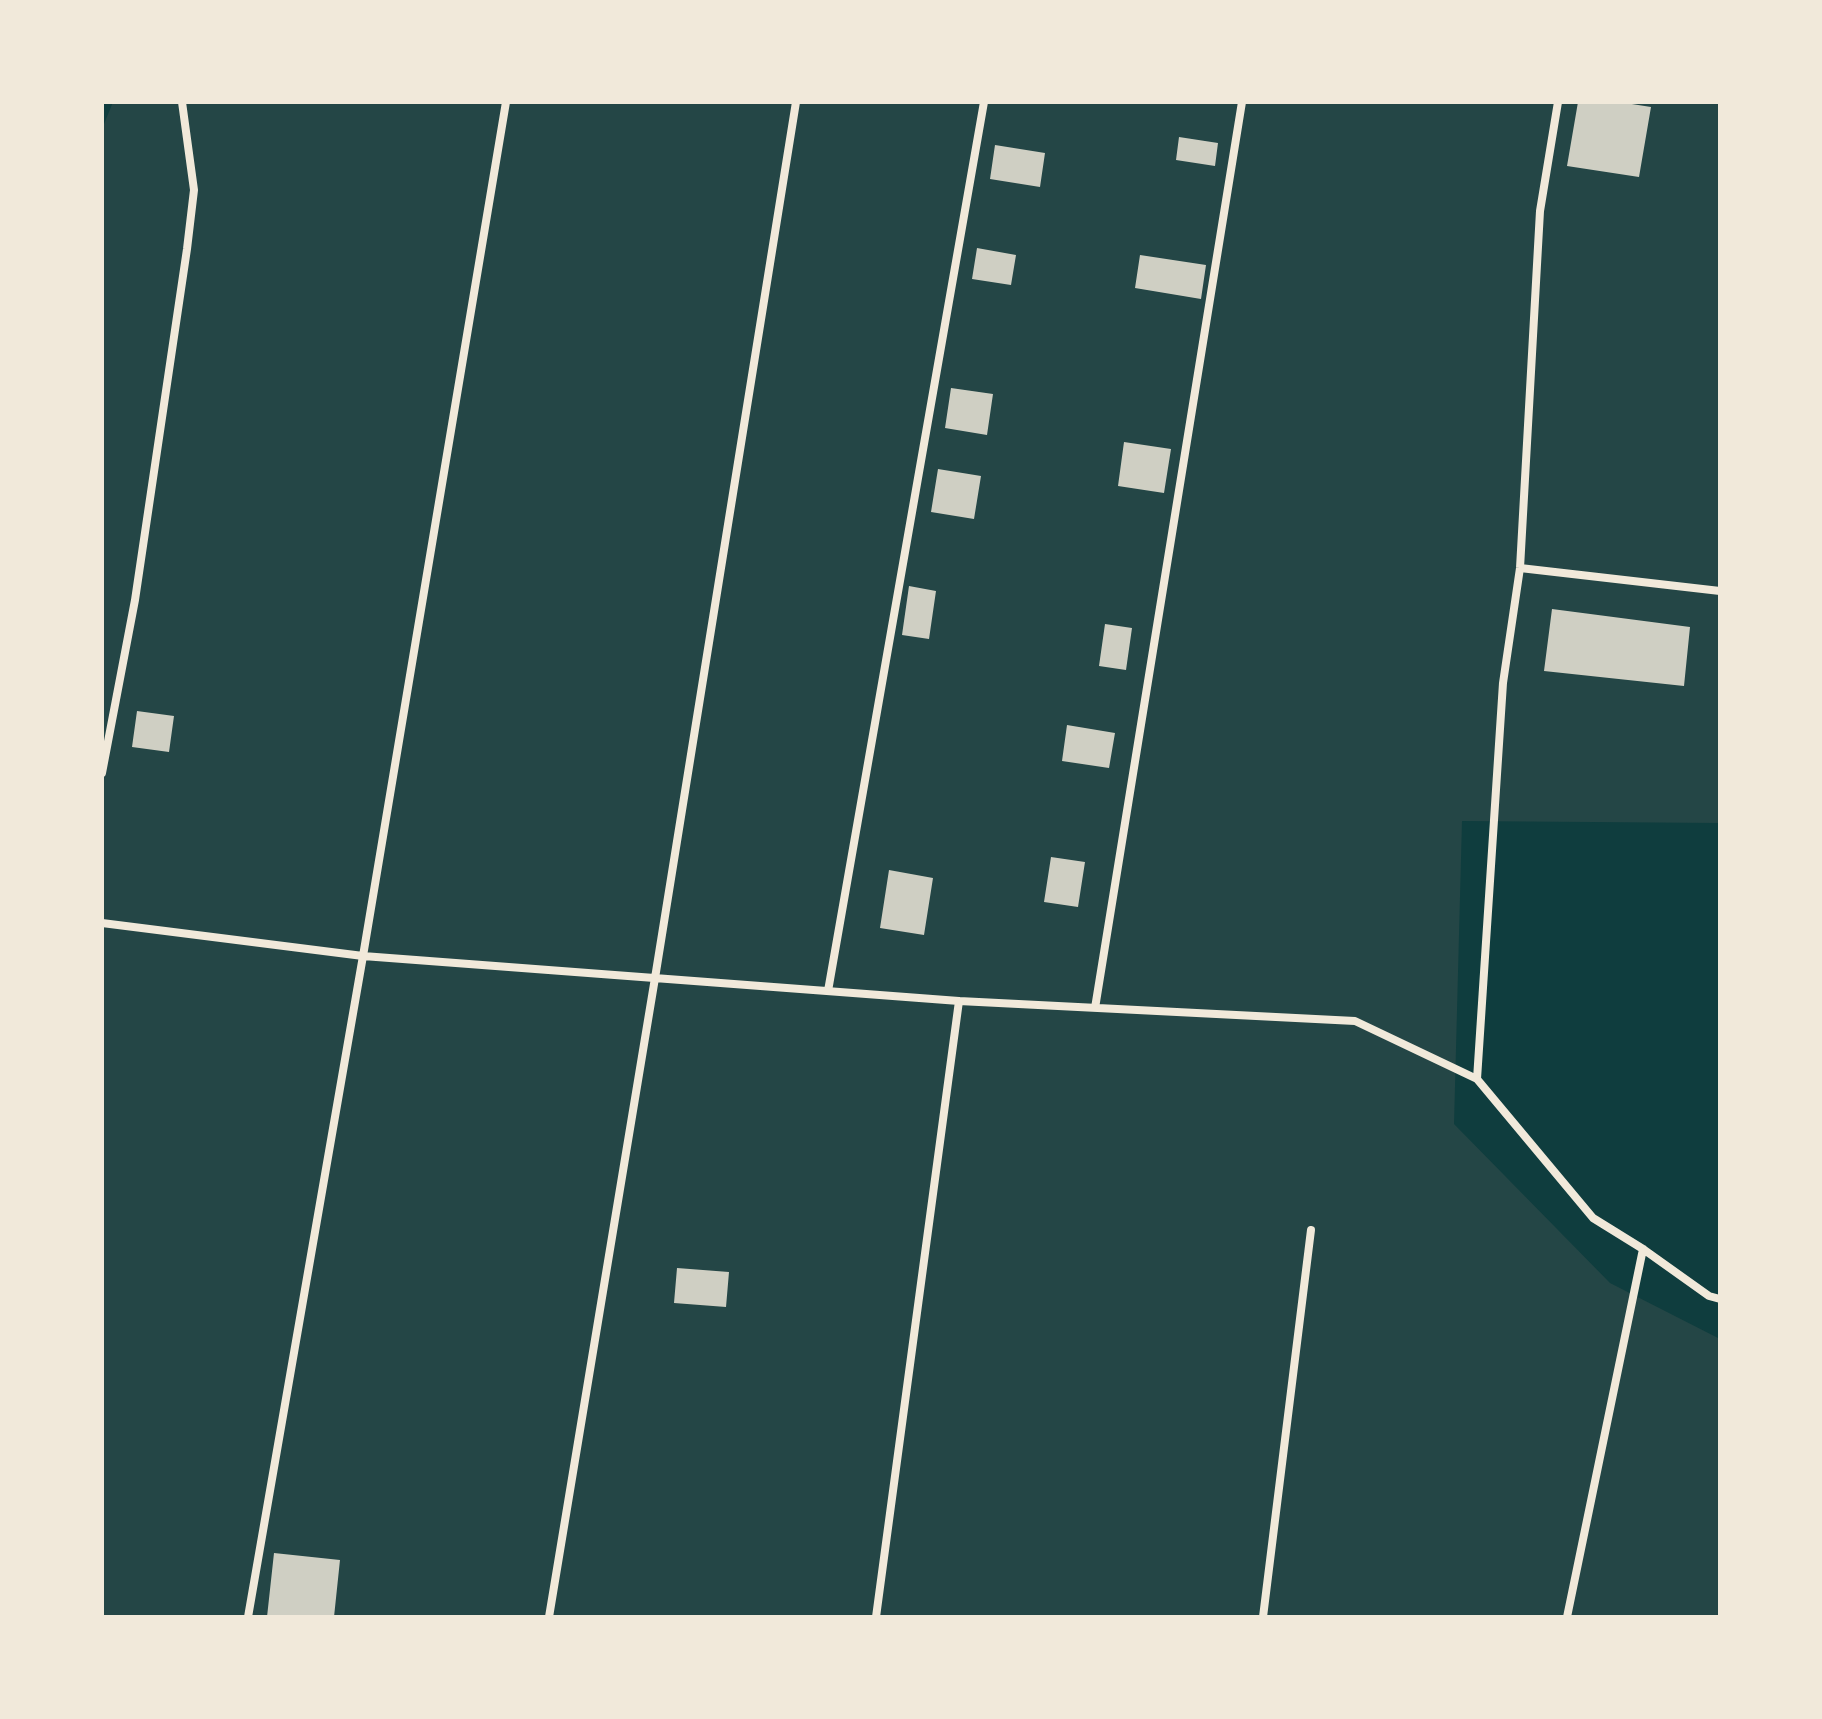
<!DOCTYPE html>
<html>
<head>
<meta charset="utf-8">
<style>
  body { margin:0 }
  #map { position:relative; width:1822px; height:1719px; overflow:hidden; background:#0f3d3e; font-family:"Golos Text",sans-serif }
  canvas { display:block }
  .frame { position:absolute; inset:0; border:104px solid #f1e9da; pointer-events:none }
</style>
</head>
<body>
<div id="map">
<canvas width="1822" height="1719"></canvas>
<div class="frame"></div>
</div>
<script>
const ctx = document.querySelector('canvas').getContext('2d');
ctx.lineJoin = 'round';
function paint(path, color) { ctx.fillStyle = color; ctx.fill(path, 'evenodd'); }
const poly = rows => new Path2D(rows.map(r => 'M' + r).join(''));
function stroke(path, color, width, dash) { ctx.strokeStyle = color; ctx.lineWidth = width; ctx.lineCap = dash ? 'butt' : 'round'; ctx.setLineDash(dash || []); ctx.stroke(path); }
paint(poly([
  [113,102,1720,102,1720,823,1462,821,1454,1124,1610,1283,1720,1339,1720,1617,102,1617,102,129]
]), '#244646');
paint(poly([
  [1578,102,1619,102,1651,107,1639,177,1567,166],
  [1179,137,1218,143,1215,166,1176,160],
  [995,145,1045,153,1040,187,990,179],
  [977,248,1016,255,1011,285,972,279],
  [1140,255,1206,265,1201,299,1135,288],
  [951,388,993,394,987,435,945,428],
  [1124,442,1171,449,1164,493,1118,486],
  [938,469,981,476,974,519,931,512],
  [909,586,936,591,929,639,902,635],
  [1552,609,1690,627,1684,686,1544,671],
  [1105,624,1132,628,1126,670,1099,666],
  [137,711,174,716,169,752,132,747],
  [1067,725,1115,733,1109,768,1062,761],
  [1051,857,1085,862,1078,907,1044,902],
  [889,870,933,878,924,935,880,928],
  [677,1268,729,1272,726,1307,674,1303],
  [274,1553,340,1560,334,1617,267,1617]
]), '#cfcfc3');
stroke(poly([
  [1558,102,1540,211,1520,568,1503,683,1477,1079,1593,1218,1643,1249,1709,1296,1720,1299],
  [1520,568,1720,591],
  [102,773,135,600,187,249,194,190,182,102],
  [102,923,363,956,959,1001,1355,1021,1477,1079],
  [828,991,984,102],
  [1095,1008,1242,102],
  [248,1617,363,956,506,102],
  [549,1617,655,978,796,102],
  [876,1617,959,1001],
  [1263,1617,1311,1230],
  [1567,1617,1643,1249]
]), '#f1e9da', 8);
</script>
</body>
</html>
